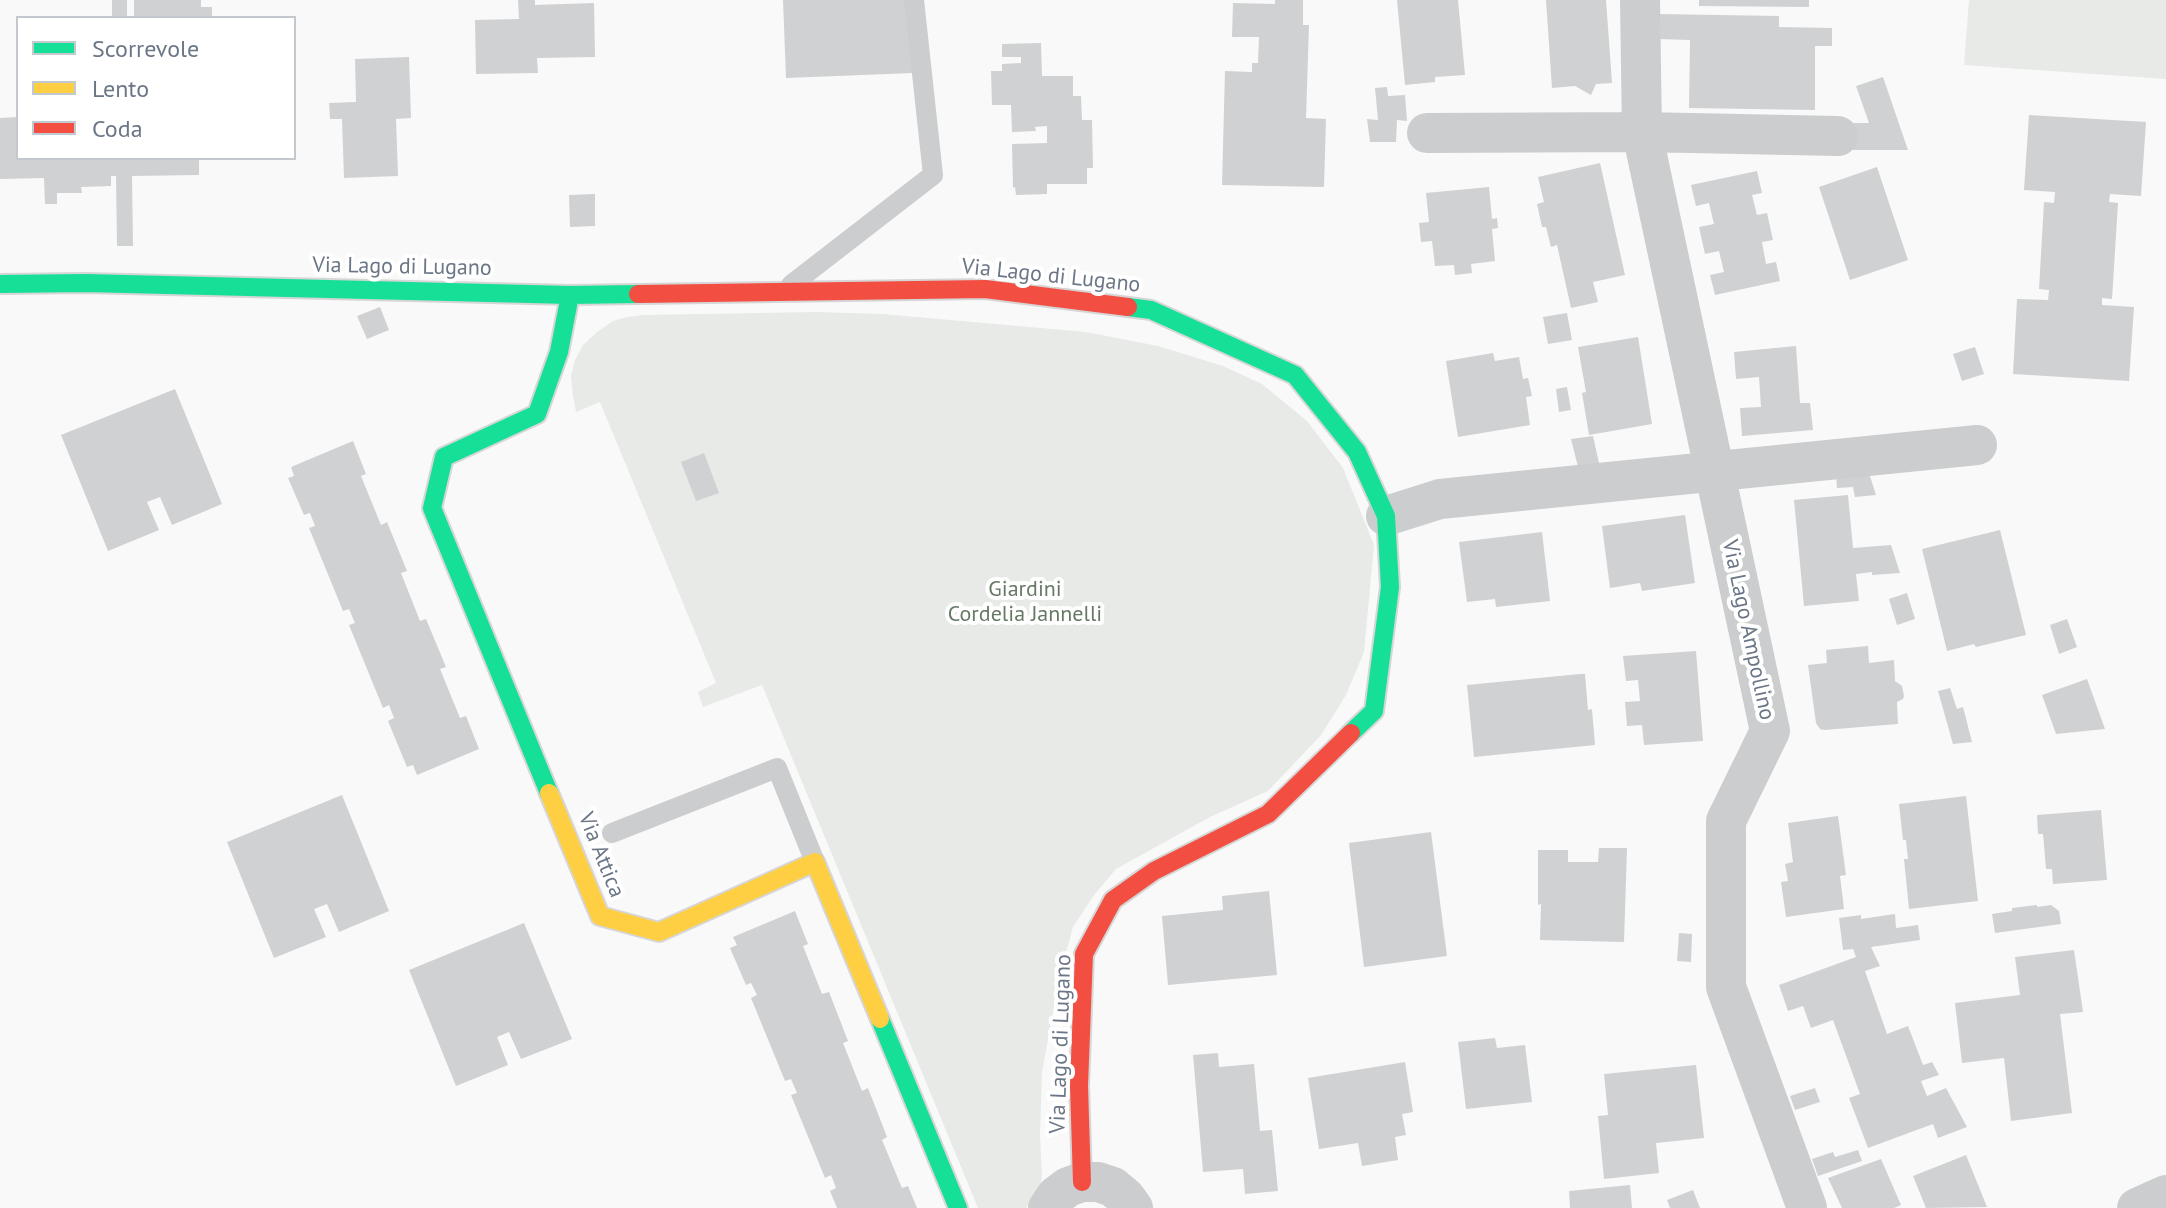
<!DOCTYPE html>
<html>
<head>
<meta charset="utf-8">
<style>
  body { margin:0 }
  #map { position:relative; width:2166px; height:1208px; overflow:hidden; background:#f9f9f9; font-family:"PT Sans",sans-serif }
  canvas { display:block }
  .legend { position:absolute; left:16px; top:16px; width:280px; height:144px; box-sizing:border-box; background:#fff; border:2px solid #c4c8cf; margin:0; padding:10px 14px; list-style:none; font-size:24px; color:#6b7686 }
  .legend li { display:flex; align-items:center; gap:16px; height:40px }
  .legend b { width:40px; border:2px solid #c4c8cf }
</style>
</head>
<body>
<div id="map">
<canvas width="2166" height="1208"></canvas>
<ul class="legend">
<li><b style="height:10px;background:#16e098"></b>Scorrevole</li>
<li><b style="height:10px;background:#ffcf43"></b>Lento</li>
<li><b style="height:10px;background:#f24e42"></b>Coda</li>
</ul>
</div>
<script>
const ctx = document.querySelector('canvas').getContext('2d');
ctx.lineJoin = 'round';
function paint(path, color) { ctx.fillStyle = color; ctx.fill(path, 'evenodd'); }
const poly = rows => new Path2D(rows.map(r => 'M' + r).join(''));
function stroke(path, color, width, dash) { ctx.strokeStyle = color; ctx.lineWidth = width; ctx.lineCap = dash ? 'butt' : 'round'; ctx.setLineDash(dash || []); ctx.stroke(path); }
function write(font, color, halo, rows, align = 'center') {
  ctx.font = font + ' "PT Sans",sans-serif'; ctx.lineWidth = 8; ctx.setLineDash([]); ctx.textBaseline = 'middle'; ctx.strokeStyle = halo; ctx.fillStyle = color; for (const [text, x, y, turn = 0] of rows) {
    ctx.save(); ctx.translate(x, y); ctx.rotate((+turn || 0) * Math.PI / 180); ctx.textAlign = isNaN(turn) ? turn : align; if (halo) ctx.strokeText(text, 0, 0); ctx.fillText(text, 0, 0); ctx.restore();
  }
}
paint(poly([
  [1969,0,2166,0,2166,79,1964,65],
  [816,312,882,314,1086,332,1158,346,1223,366,1262,384,1307,421,1343,468,1374,545,1364,652,1346,695,1321,735,1268,791,1210,817,1116,869,1094,895,1073,927,1059,980,1042,1072,1040,1135,1042,1176,1039,1194,1026,1208,978,1208,762,685,703,707,698,692,716,683,600,402,576,412,573,396,571,376,575,360,583,345,597,332,613,321,627,317,644,315]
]), '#e7eae6');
paint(poly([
  [112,0,127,0,127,18,112,18],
  [134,0,201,0,201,7,212,7,212,18,134,18],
  [518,0,535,0,535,5,594,3,595,57,537,58,538,73,476,74,475,20,519,19],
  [783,0,910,0,913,73,786,78],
  [1275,0,1303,0,1303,25,1309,25,1306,118,1326,119,1324,187,1222,185,1225,71,1252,72,1252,63,1258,63,1259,37,1232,37,1233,3,1275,4],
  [1397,0,1458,0,1465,75,1435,77,1435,82,1405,85],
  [1546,0,1606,0,1612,83,1596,84,1591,95,1575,86,1552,88],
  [1699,0,1809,0,1809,7,1699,6],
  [1657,14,1779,16,1779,27,1832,28,1832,46,1815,46,1815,110,1689,108,1690,40,1658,39],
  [1041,43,1042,76,1073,76,1073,96,1081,96,1082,120,1092,120,1093,168,1087,168,1087,184,1047,184,1047,194,1016,195,1015,187,1013,188,1012,144,1047,143,1047,126,1035,127,1036,131,1012,132,1011,105,992,105,991,71,1002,71,1002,64,1021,63,1021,57,1002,57,1002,44],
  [409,57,411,118,396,119,398,176,344,178,342,119,330,119,329,103,356,102,355,59],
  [1883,77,1908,150,1853,150,1853,123,1869,123,1856,86],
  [1387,87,1388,96,1405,95,1407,121,1397,120,1396,142,1370,142,1367,119,1378,120,1375,88],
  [2029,115,2146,122,2141,196,2110,194,2109,202,2118,203,2112,299,2102,298,2102,305,2134,307,2129,381,2013,374,2017,299,2048,300,2049,290,2039,289,2044,202,2054,203,2055,192,2024,190],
  [18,117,18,158,199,158,199,175,132,176,133,246,117,246,116,176,111,176,111,186,81,187,82,193,57,193,57,204,45,204,44,178,0,179,0,118],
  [1600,163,1625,275,1593,282,1598,302,1571,308,1557,245,1551,247,1546,227,1542,227,1537,204,1544,202,1538,177],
  [1877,167,1908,260,1850,280,1819,187],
  [1757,171,1762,193,1752,195,1757,215,1767,213,1773,240,1762,242,1766,264,1776,262,1780,281,1715,295,1710,275,1724,272,1719,251,1705,254,1699,227,1714,224,1709,203,1696,206,1691,185],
  [1489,187,1492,219,1497,218,1498,228,1492,229,1495,261,1471,264,1472,273,1455,275,1454,265,1435,266,1432,241,1421,242,1419,223,1429,222,1426,193],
  [595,194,595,226,570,227,569,195],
  [380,307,389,330,367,339,357,316],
  [1567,313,1572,340,1548,344,1543,317],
  [1638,337,1652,424,1589,435,1582,393,1586,392,1578,347],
  [1796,346,1800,403,1810,403,1813,430,1742,436,1740,408,1761,407,1759,377,1736,379,1734,352],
  [1975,347,1984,374,1962,381,1953,354],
  [1493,353,1495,361,1519,357,1523,379,1528,378,1532,396,1526,397,1530,425,1458,437,1446,361],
  [1567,387,1571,410,1559,412,1556,389],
  [175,389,222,504,172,525,160,497,147,502,159,530,108,551,61,435],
  [1593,436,1601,472,1580,475,1571,439],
  [353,441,366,474,361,476,381,525,387,522,407,571,401,573,420,621,426,619,446,667,440,669,460,718,466,716,479,749,417,775,413,765,407,767,388,721,394,718,389,705,383,708,349,625,355,623,349,609,343,611,309,528,315,526,310,513,304,515,288,478,294,476,291,467],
  [704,453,719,493,696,501,681,462],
  [1868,470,1876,495,1855,497,1853,487,1837,488,1836,473],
  [1848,495,1853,548,1891,545,1900,573,1872,575,1872,572,1856,574,1859,601,1804,606,1794,500],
  [1685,515,1695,583,1642,591,1640,583,1610,588,1602,526],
  [2000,530,2026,635,1976,647,1974,644,1947,651,1922,549],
  [1542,532,1550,601,1496,607,1495,599,1467,602,1459,542],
  [1907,593,1915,619,1897,625,1889,599],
  [2067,619,2077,647,2059,654,2050,625],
  [1868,646,1869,663,1894,660,1895,681,1902,686,1904,696,1903,699,1897,702,1898,724,1824,730,1820,729,1816,723,1808,665,1827,663,1826,650],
  [1696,651,1703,741,1644,745,1642,725,1627,726,1625,702,1640,701,1638,680,1626,681,1623,656],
  [1580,674,1585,674,1588,710,1592,709,1595,745,1474,757,1467,685],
  [2087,679,2105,729,2056,734,2042,695],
  [1950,688,1957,709,1963,707,1972,742,1953,744,1938,691],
  [342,795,389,911,339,932,327,904,314,909,326,937,274,958,227,842],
  [1966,796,1978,901,1909,909,1904,859,1908,859,1906,840,1903,840,1899,804],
  [2101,810,2107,880,2053,884,2052,869,2046,869,2043,834,2038,834,2037,815],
  [1838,816,1846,875,1840,876,1844,909,1786,917,1781,882,1788,881,1785,864,1793,862,1788,823],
  [1431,832,1447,956,1364,967,1349,843],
  [1599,848,1627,848,1624,942,1540,940,1541,904,1538,905,1538,850,1568,850,1568,862,1598,862],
  [1269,891,1277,975,1168,985,1162,916,1223,910,1222,896],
  [2037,905,2037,907,2051,905,2059,911,2061,924,1995,933,1992,914,2012,911,2012,908],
  [795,911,808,944,803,946,822,994,829,992,848,1041,843,1043,862,1091,868,1088,887,1137,882,1140,902,1188,908,1186,917,1208,837,1208,830,1191,836,1188,831,1175,825,1178,791,1095,797,1093,791,1079,785,1081,751,998,757,995,751,983,746,985,730,948,737,945,733,937],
  [1895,914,1896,928,1918,925,1920,940,1871,947,1880,966,1865,971,1887,1034,1908,1026,1923,1065,1932,1062,1939,1075,1921,1081,1927,1096,1946,1088,1967,1127,1938,1138,1933,1124,1868,1148,1849,1098,1860,1094,1833,1020,1811,1028,1803,1006,1788,1011,1779,985,1856,957,1853,949,1843,950,1839,918,1861,915,1861,919],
  [524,923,572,1039,521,1059,509,1032,497,1037,508,1065,456,1086,409,970],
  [1679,933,1692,934,1691,962,1677,961],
  [2074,950,2083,1012,2060,1014,2072,1113,2011,1121,2004,1058,1962,1063,1955,1003,2020,995,2015,957],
  [1495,1038,1497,1048,1525,1045,1532,1102,1466,1109,1458,1042],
  [1218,1053,1219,1067,1254,1064,1260,1131,1272,1130,1278,1191,1245,1194,1243,1169,1203,1172,1193,1055],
  [1405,1062,1413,1112,1402,1114,1406,1135,1395,1137,1398,1160,1362,1166,1358,1143,1319,1149,1308,1078],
  [1696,1065,1704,1138,1656,1143,1659,1173,1604,1179,1598,1116,1608,1115,1604,1074],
  [1815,1088,1820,1102,1795,1110,1790,1096],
  [1858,1150,1862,1161,1818,1176,1812,1159,1833,1152,1835,1157],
  [1966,1155,1987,1207,1926,1208,1913,1176],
  [1881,1159,1901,1205,1894,1208,1842,1208,1828,1178],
  [1630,1185,1632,1208,1570,1208,1569,1191],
  [1693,1190,1700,1208,1670,1208,1667,1200]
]), '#d0d1d3');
const fast = poly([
  [0,284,86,283,570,295,638,294],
  [1128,307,1151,310,1295,375,1357,452,1386,516,1390,587,1374,711,1351,733],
  [549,793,432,508,444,457,537,414,559,352,570,295],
  [880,1019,958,1208]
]);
const slow = poly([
  [549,793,600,916,659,932,815,862,880,1019]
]);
const jam = poly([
  [638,294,985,289,1128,307],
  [1082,1182,1079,1086,1084,954,1113,900,1154,871,1268,814,1351,733]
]);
stroke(fast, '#d6d6d7', 22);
stroke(slow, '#d6d6d7', 22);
stroke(jam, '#d6d6d7', 22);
stroke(poly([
  [791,285,933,175,914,0],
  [612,833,777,768,815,862]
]), '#cccdce', 20);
stroke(poly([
  [1640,0,1642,132,1770,731,1726,821,1726,987,1807,1208],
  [1427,133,1642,132,1838,136],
  [1386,516,1440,499,1977,445],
  [1048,1208,1056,1196,1068,1187,1082,1182,1098,1182,1113,1187,1125,1197,1133,1208],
  [2137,1208,2166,1195]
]), '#cccdce', 40);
stroke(fast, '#16e098', 18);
stroke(slow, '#ffcf43', 18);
stroke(jam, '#f24e42', 18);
write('22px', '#6b7686', '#fff', [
  ["Via Lago di Lugano",402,267,1],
  ["Via Lago di Lugano",1051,276,6],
  ["Via Lago Ampollino",1748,630,78],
  ["Via Attica",601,855,68],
  ["Via Lago di Lugano",1061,1044,-88]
]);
write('22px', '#667965', '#fff', [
  ["Giardini",1025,590],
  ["Cordelia Jannelli",1025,615]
]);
</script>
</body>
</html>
